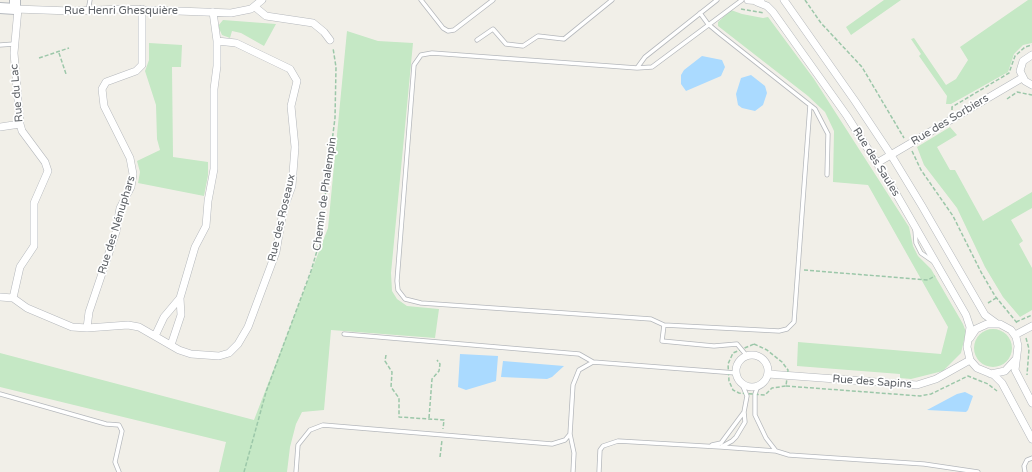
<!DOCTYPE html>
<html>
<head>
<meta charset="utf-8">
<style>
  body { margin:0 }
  canvas { display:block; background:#f1efe8 }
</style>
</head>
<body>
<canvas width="1032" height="472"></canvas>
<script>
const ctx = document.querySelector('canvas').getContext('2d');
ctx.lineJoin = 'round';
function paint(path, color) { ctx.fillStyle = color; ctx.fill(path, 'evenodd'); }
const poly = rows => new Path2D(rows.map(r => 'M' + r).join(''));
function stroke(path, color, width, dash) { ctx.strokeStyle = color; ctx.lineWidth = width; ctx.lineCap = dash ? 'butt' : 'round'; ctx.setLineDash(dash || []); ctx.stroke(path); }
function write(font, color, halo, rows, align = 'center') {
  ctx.font = font + ' "Varela Round",sans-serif'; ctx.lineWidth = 3.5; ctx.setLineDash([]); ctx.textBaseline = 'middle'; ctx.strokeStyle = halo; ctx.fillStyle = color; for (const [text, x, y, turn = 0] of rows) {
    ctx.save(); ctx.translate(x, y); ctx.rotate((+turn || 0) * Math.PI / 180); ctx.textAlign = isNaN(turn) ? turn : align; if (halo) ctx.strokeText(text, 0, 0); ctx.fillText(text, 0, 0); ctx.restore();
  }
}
paint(poly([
  [884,0,901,0,851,35,846,27],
  [1028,0,1032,0,1032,43,1023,45,1014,54,1008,72,951,104,946,104,947,96,919,56,921,54,911,39,914,38,946,85,956,79,968,60,960,47],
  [731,10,742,14,763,18,768,17,814,79,909,227,913,246,918,256,931,269,963,324,966,332,961,353,943,371,911,379,900,378,900,374,797,366,798,342,941,354,948,327,868,185,833,182,834,131,825,112,808,96,718,26,718,22],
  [223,20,276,24,264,46,241,33,232,31,230,38,222,35,218,26],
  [347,31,378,41,413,43,391,273,392,291,397,299,407,306,439,309,435,338,331,330,324,410,302,412,296,424,290,447,287,472,219,472,226,442,0,387,0,353,254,420,328,228],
  [149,43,182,45,181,67,172,67,173,157,208,162,208,175,204,196,138,183,140,172,137,161,160,150,157,139,156,105,145,71,149,60],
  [950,127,957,135,937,147,950,170,955,170,983,221,1032,192,1032,208,1011,220,1023,241,1019,244,1032,268,1032,310,1020,317,1003,297,985,267,957,208,924,165,917,147],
  '974 348a19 19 0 1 1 38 0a19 19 0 1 1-38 0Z'
]), '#c5e8c5');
paint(poly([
  [702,56,722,60,725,67,721,76,686,91,681,84,681,75,684,70],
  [751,75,765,86,767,93,763,105,755,111,742,108,738,105,736,94,741,78],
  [460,354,498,356,496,381,466,390,458,387],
  [503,361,564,366,552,377,547,379,501,377],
  [965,392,973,396,968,410,966,412,927,410,957,394]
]), '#aadaff');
const lane = poly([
  [421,0,443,28,448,31,454,30,493,0],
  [88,11,90,0],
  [700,13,708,24,720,34,815,109,828,134,827,175],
  [477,40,493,29,506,44,523,46,538,36,564,39,612,0],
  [0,45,14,44],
  [637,68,652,67,742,0],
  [915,230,916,243,921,253,934,262],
  [664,325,651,319,421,303,405,299,398,290,397,281,414,65,421,55,432,53,637,68,645,57,717,0],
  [344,334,579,354,593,362,736,373],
  [747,356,737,344,714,346,662,341,664,325,779,331,787,329,794,322,810,105],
  [758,386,755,394,755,415,766,438,776,451,789,455,924,464,978,472],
  [0,394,106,424,119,425,122,431,115,462,119,472],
  [712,445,721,443,744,412,747,396,742,384],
  [721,447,776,451],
  [296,472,298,445,310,430,323,425,552,444,565,440,570,434],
  [573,472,574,453,570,434,573,385,579,370,593,362],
  [599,472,600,450,603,446,618,441,721,447,732,441,736,437,745,422,744,412],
  [1025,472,1024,466,1027,460,1032,458]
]);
const street = poly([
  [748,0,761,1],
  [784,0,855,101,891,155,922,206,985,315,996,323],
  [757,2,767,6,773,12,847,116,894,190,966,315,970,327,967,347,970,360,977,368,994,375,1002,383,1032,439],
  [255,7,266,16,313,23,324,32,330,40],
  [15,9,71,11,124,9,231,13,251,9,262,0],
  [1032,55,1023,61,1020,71,1025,81,1032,85],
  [0,127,20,124],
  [877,163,1022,78],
  [0,297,13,298],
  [13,298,27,308,72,327,87,328,128,325,139,327,179,350,191,354,219,356,229,353,238,344,248,327,276,252,283,211,292,186,295,147,291,106,297,81,290,69,236,43,217,41],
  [13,298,20,267,34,246,34,203,48,171,45,162,22,131,20,124,14,53,18,9],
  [87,328,89,312,116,232,120,208,131,187,133,174,130,158,104,106,102,89,106,82,136,71,142,65,142,9],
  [1015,335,1032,326],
  [155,336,164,317,180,298,195,247,206,226,208,201,214,169,214,89,217,66,217,41,213,12],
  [970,338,976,329,987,324,1000,324,1011,330,1016,337,1018,346,1015,370,1032,403],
  [171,345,181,315,180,298],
  '736 371a16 16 0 1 1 32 0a16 16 0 1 1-32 0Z',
  [768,374,917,385,936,379,970,360],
  [991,374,1005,371,1015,360]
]);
const secondary = poly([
  [0,8,15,9,15,0]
]);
stroke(lane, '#b5b8bc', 5);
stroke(street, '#b5b8bc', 8);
stroke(secondary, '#b6babf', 12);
stroke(poly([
  [805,0,821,23,862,67,904,138],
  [741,9,764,13],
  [59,53,66,74],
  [39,58,69,48],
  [1007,99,1017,92,1032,95],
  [952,110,952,107,1009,73,1015,56,1025,47,1032,45],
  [912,151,921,170,953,216,981,272,995,296,1018,324],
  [804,270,928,280,935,276],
  [988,303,996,298],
  [1016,322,1032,315],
  [1026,338,1029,349,1027,375],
  [754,344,767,350,782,362,788,370,786,386,772,388,765,395,739,393,733,390,729,381,728,364,733,353,754,344],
  [386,355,385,361,392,372,391,387,399,398,399,417,444,420,443,429],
  [786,386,920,396,931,394,968,376,988,384,997,391],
  [429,418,432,379,439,371,440,364,437,360],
  [440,457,442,440],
  [244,472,266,392,311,271,319,244,335,118,336,67,333,48]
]), '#9cc7a9', 1.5, [4, 2]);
stroke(lane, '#fff', 3.5);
stroke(street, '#fff', 7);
stroke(secondary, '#fff', 10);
write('11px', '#5f6368', '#fff', [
  ["Rue Henri Ghesquière",121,11],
  ["Rue du Lac",17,93,-95],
  ["Rue des Sorbiers",950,120,-31],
  ["Rue des Saules",876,162,58],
  ["Chemin de Phalempin",325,194,-82],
  ["Rue des Roseaux",282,218,-77],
  ["Rue des Nénuphars",117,225,-73],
  ["Rue des Sapins",872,382,4]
]);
</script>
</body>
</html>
